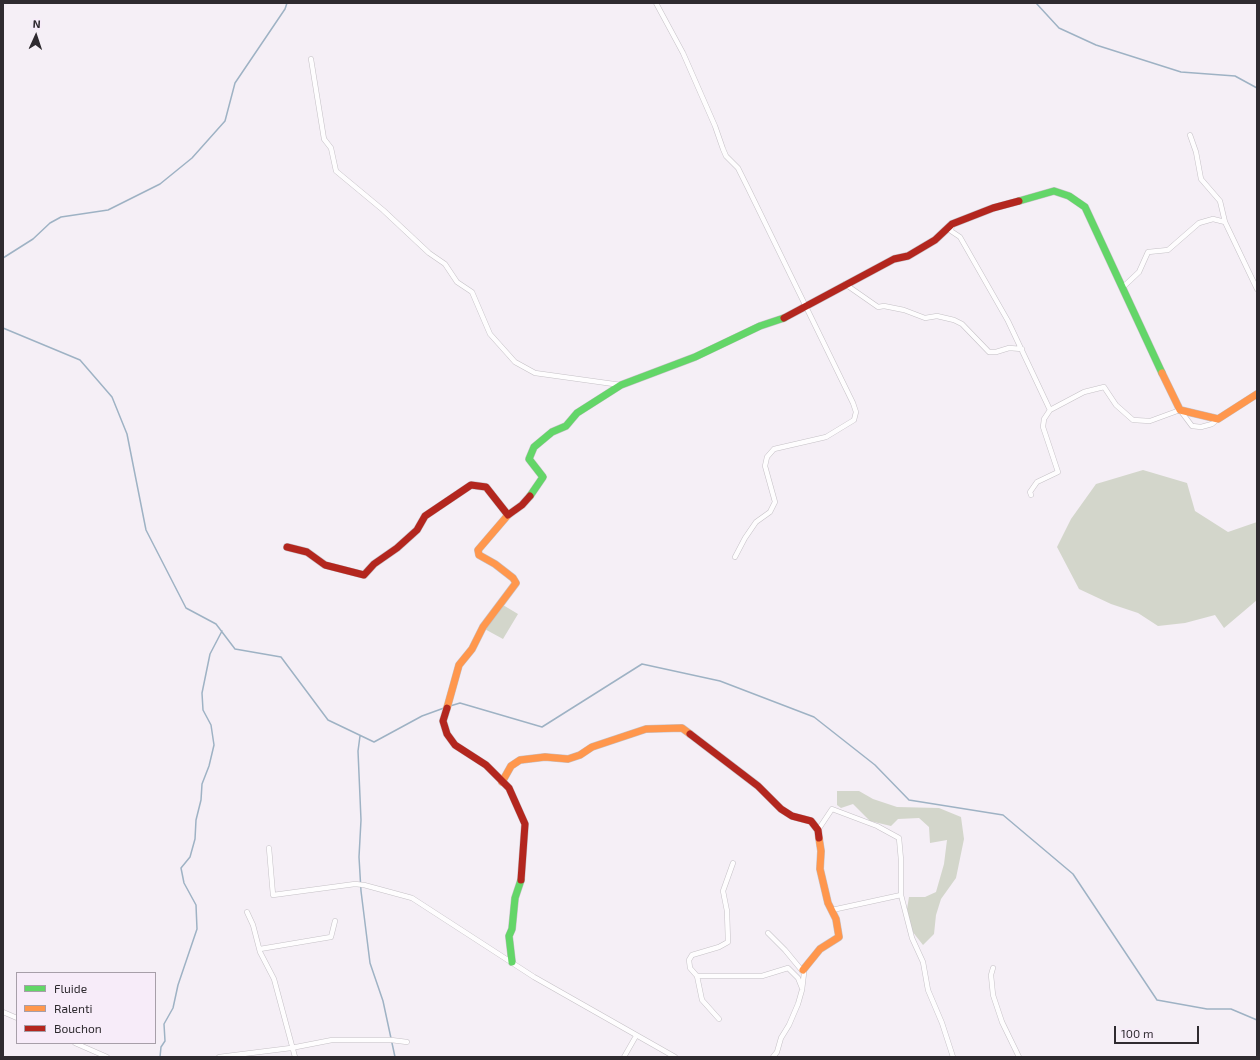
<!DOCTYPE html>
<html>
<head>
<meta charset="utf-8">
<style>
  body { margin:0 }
  #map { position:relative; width:1260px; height:1060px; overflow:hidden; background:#f5eff6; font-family:"Exo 2",sans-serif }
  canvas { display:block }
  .frame { position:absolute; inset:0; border:4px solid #2f2b30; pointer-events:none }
  .legend { position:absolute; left:16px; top:972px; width:140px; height:72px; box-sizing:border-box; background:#f7ecf9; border:1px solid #a79fa9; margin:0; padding:5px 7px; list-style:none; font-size:12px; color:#2f2b30 }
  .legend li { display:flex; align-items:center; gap:8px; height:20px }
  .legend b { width:20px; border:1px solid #a79fa9 }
  .north { position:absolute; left:16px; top:16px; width:40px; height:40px; -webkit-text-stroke:3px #f7ecf9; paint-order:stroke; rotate:3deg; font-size:11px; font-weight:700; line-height:16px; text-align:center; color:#2f2b30 }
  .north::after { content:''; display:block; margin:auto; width:14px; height:18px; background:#2f2b30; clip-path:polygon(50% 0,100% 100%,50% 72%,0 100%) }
  .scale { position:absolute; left:1114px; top:1026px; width:85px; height:18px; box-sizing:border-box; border:2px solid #2f2b30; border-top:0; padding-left:5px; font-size:12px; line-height:14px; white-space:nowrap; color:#2f2b30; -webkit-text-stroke:3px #f7ecf9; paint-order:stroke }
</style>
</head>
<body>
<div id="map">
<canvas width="1260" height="1060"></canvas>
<div class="frame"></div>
<ul class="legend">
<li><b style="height:5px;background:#63d668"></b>Fluide</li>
<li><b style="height:5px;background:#ff974d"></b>Ralenti</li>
<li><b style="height:5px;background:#b3261e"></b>Bouchon</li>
</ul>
<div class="north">N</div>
<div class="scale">100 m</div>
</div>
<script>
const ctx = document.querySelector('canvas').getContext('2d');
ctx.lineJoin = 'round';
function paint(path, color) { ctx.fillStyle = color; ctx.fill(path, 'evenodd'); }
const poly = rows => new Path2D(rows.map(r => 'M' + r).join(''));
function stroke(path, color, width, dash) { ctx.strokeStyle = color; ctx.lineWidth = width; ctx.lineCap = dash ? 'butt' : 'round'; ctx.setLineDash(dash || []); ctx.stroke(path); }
paint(poly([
  [1143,470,1187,483,1195,511,1228,532,1257,522,1257,600,1224,628,1215,615,1185,623,1158,626,1138,613,1111,604,1079,589,1057,547,1071,519,1096,484],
  [498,602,518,614,503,639,481,627],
  [837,791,859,791,873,799,897,807,939,808,961,817,964,839,956,878,941,899,936,915,934,934,923,945,912,931,907,909,909,897,925,897,936,892,944,864,947,840,930,843,929,827,919,818,898,819,891,826,870,821,853,804,841,808,837,805]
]), '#d3d6cb');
stroke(poly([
  [1036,3,1059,28,1096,45,1181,72,1235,76,1257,88],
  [3,258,33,239,50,223,61,217,108,210,160,184,192,158,225,121,235,83,285,9,287,3],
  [3,328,80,360,112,397,127,434,146,530,186,608,216,624,235,649,281,657,328,720,374,742,422,716,444,708],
  [450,706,460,703,542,727,642,664,720,681,814,717,875,765,909,800,1003,815,1073,874,1157,1000,1207,1009,1231,1009,1257,1020],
  [360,736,358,751,361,820,359,857,361,891,370,963,383,1001,395,1057],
  [160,1057,161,1047,165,1041,164,1024,173,1008,178,985,197,929,196,905,184,883,181,868,190,857,195,839,196,820,201,800,202,784,209,766,214,745,211,725,203,710,202,693,210,654,222,631]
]), '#9eb2c4', 1.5);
const street = poly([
  [656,3,683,53,715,126,723,149,726,156,738,168,748,188,853,403,856,412,854,420,826,437,774,449,767,457,765,466,775,502,770,512,756,522,745,538,735,557],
  [311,59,324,139,331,148,336,171,383,210,429,253,445,264,457,282,472,292,490,334,515,362,535,373,621,385],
  [1190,135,1196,152,1201,179,1220,201,1225,222,1257,289],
  [952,224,951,231,960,237,1008,321,1050,410,1044,419,1043,427,1058,472,1037,482,1030,492,1031,495],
  [845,284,878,307,884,306,904,310,925,318,937,316,954,320,962,324,989,352,996,352,1009,348,1022,349],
  [1122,288,1139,272,1148,252,1168,250,1199,223,1213,219,1225,222],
  [1050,410,1084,392,1104,387,1116,405,1133,420,1150,421,1180,410,1192,426,1201,427,1212,424,1218,419],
  [818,830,832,809,877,826,899,838,901,860,901,895,912,938,923,962,928,990,942,1023,953,1057],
  [269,848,273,895,355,884,364,885,412,898,534,977,675,1057],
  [832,910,901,895],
  [247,912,253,925,260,952,274,979,295,1057],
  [768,933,785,950,804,973,802,990,798,1004,789,1025,781,1038,777,1052,773,1057],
  [260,949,331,937,335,921],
  [993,968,991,975,993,995,1002,1022,1019,1057],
  [697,976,762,976,788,968,798,978,802,988],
  [3,1012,17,1018],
  [719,1019,702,1000,697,976,690,968,689,960,692,955,719,947,728,942,727,911,723,891,733,863],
  [75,1043,107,1057],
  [219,1057,291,1048,332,1040,391,1040,407,1042],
  [624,1057,636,1036]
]);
const fast = poly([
  [1019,201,1054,191,1069,196,1085,207,1162,373],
  [530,496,543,477,529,459,534,447,552,432,566,426,577,413,621,385,695,357,760,326,784,318],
  [512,962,509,936,512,929,515,898,521,880]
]);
const slow = poly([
  [1162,373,1180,410,1218,419,1257,394],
  [447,708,459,665,472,649,483,627,516,583,513,578,495,564,479,555,478,550,508,515],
  [502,782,511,766,520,760,545,757,568,759,580,755,592,747,646,729,682,728,690,734],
  [803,970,820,949,839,937,836,919,828,903,820,869,821,851,819,838]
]);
const jam = poly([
  [784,318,894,259,908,256,935,240,952,224,993,208,1019,201],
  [287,547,307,552,325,565,364,575,374,564,397,548,417,530,425,516,471,485,486,487,508,515,522,505,530,496],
  [447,708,443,721,447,734,455,745,486,765,509,788,525,824,521,880],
  [690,734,758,786,781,809,792,816,811,821,818,830,819,838]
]);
stroke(street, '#c5c1c6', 5.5);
stroke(fast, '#c5c1c6', 8);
stroke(slow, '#c5c1c6', 8);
stroke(jam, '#c5c1c6', 8);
stroke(street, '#fefdfe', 4.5);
stroke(fast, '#63d668', 7);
stroke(slow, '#ff974d', 7);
stroke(jam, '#b3261e', 7);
</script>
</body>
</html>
